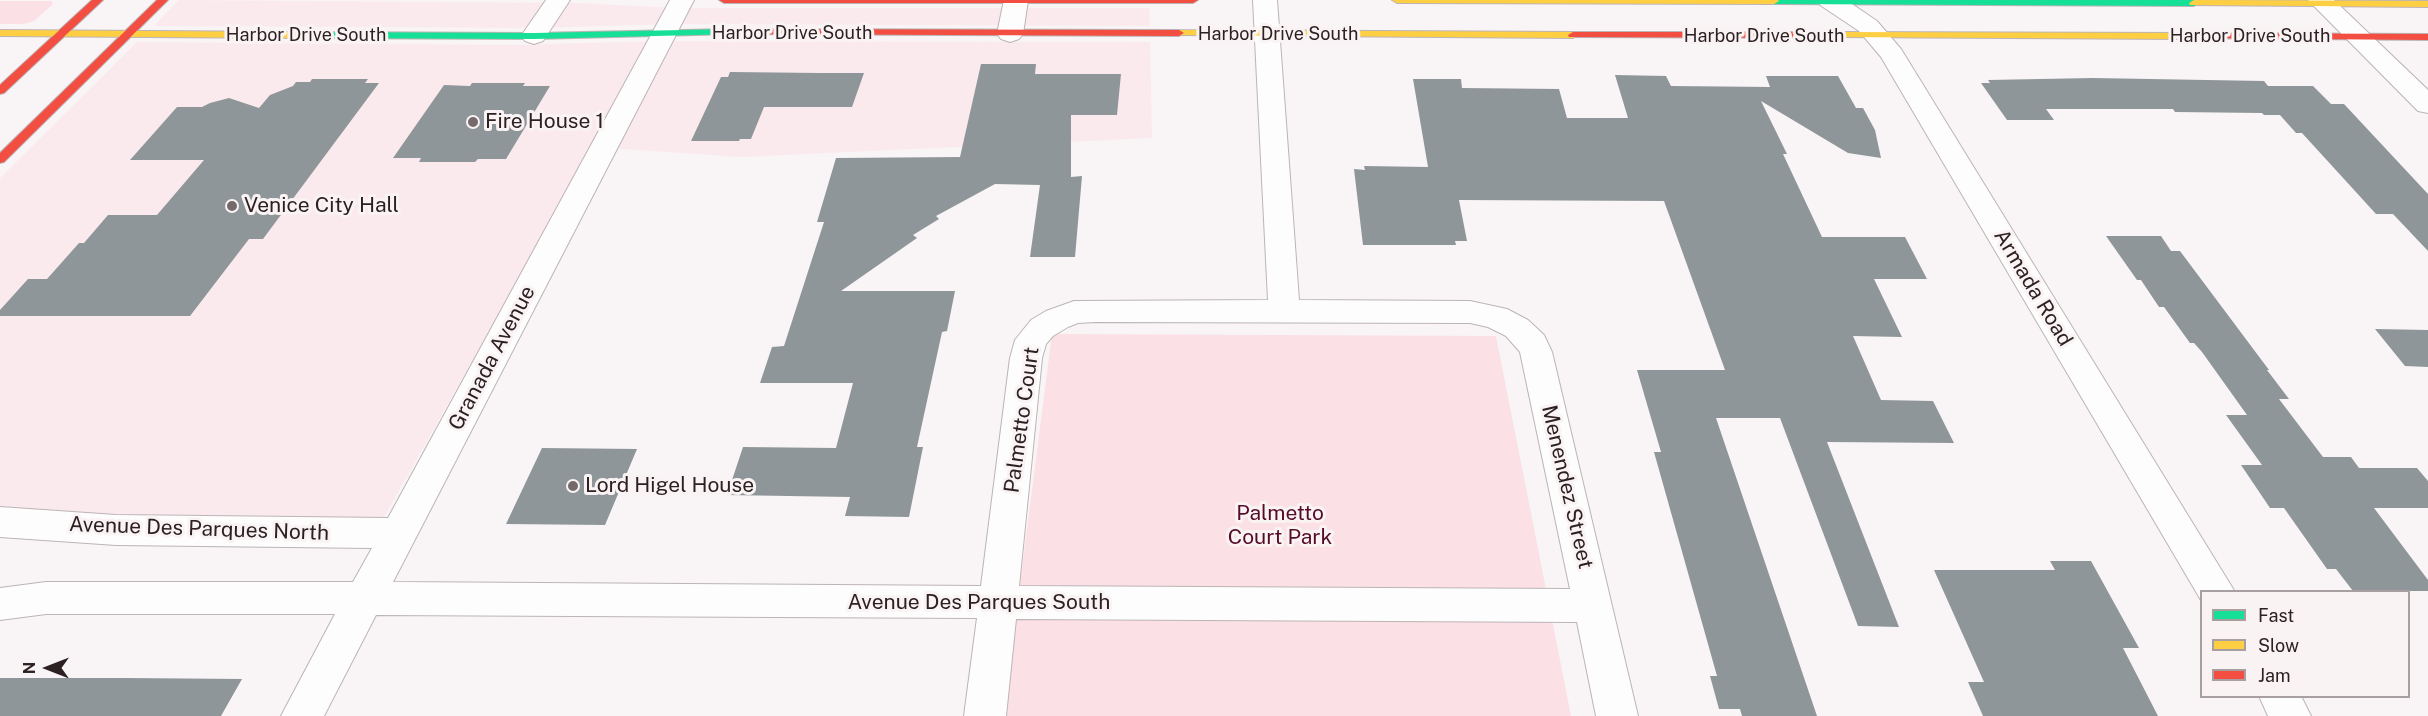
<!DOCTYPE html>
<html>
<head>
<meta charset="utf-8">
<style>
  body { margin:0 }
  #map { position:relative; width:2428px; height:716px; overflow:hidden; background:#f9f4f5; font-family:"Public Sans",sans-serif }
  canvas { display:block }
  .legend { position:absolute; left:2200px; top:590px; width:210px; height:108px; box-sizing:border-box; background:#faf3f4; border:2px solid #a89fa0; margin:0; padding:8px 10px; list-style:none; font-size:18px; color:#2c2023 }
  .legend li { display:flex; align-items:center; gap:12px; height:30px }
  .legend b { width:30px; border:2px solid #a89fa0 }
  .north { position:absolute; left:18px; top:638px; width:60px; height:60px; -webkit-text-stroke:4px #faf3f4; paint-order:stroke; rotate:270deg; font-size:16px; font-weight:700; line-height:24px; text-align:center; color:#2c2023 }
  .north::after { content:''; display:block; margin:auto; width:21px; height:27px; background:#2c2023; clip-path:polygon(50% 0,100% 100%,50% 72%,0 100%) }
</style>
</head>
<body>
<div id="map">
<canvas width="2428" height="716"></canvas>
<ul class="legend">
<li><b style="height:8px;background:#16e098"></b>Fast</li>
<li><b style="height:8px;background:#ffcf43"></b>Slow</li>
<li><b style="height:8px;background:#f24e42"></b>Jam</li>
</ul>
<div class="north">N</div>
</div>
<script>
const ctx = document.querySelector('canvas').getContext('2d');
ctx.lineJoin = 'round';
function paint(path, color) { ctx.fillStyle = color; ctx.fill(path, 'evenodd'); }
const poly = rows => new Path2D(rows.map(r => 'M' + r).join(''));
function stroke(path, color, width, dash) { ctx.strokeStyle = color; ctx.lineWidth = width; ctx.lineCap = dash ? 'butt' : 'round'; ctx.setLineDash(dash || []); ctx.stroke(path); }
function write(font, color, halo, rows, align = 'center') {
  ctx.font = font + ' "Public Sans",sans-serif'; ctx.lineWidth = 6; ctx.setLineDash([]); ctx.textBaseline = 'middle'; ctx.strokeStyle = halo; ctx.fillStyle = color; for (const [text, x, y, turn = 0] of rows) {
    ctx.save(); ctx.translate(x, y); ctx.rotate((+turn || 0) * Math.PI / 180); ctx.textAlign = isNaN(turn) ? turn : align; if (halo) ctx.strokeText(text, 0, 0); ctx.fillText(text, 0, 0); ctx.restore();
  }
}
paint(poly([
  [179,0,577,3,678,8,1149,8,1150,26,669,24,540,28,154,26],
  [661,41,1150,42,1152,138,741,157,593,147,374,535,0,536,0,178,137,42,513,45]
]), '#fbeaed');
paint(poly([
  [0,1,51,1,53,4,34,21,24,24,0,24],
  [1052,334,1496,336,1571,716,1003,716]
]), '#fbe0e6');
paint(poly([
  [981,64,1036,64,1035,74,1121,74,1117,115,1071,115,1071,177,1082,176,1075,257,1030,257,1040,185,995,184,936,216,939,219,913,235,917,238,841,291,955,291,947,331,942,332,917,447,923,447,909,517,845,516,850,497,727,495,743,447,836,448,853,383,760,383,772,347,784,346,824,222,817,222,836,158,960,157],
  [730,72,820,73,864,73,852,107,764,107,751,139,740,139,739,141,691,141,721,77,728,77],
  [1615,75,1666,76,1671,86,1770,87,1766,76,1838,76,1856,108,1863,108,1875,130,1881,158,1848,153,1761,101,1787,154,1783,154,1822,237,1905,237,1927,279,1874,279,1902,337,1853,336,1881,400,1933,401,1954,443,1827,442,1899,627,1858,626,1780,418,1716,418,1817,716,1742,716,1740,709,1719,709,1710,676,1717,676,1654,452,1661,452,1637,370,1725,370,1664,201,1459,200,1467,241,1455,241,1456,245,1363,245,1354,169,1365,170,1364,166,1428,167,1413,79,1461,79,1462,88,1559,89,1567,118,1628,118],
  [2093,78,2264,81,2268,86,2313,86,2331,104,2344,104,2428,194,2428,251,2393,214,2376,214,2302,133,2296,133,2280,115,2264,115,2262,113,2175,112,2173,109,2046,109,2054,120,2007,120,1981,83,1990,83,1988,80],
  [312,79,368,79,365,83,379,83,263,239,249,239,190,316,0,316,0,310,28,279,47,279,79,243,84,243,108,215,157,215,204,160,130,160,177,107,202,107,210,103,229,98,259,108,270,95,293,86,296,82,310,82],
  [472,83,525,83,523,86,550,86,506,159,478,159,475,162,419,162,421,158,393,158,444,85,470,86],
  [2106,236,2161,236,2171,251,2180,251,2269,370,2267,370,2289,399,2279,399,2323,457,2351,457,2359,468,2417,468,2428,481,2428,508,2374,508,2428,580,2428,591,2353,591,2336,569,2327,569,2284,508,2270,508,2241,465,2262,465,2226,415,2247,415,2202,352,2194,343,2190,343,2164,307,2159,307,2141,280,2137,280],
  [2375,329,2428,330,2428,367,2405,366],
  [542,448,637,449,605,525,506,524],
  [2050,561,2091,561,2139,648,2123,648,2158,716,1983,716,1968,682,1984,682,1934,570,2055,570],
  [0,678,126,678,242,679,221,716,0,716]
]), '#8e969a');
const street = poly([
  [546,0,570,0,543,41,534,44,525,41,521,36,546,0],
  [670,0,694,0,393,582,981,586,1010,358,1015,340,1031,320,1046,311,1074,301,1268,300,1253,0,1277,0,1299,300,1470,301,1507,309,1528,320,1544,335,1552,352,1638,716,1596,716,1577,622,1016,619,1006,716,964,716,977,618,376,615,324,716,281,716,335,614,46,614,0,620,0,588,46,582,353,582,372,548,116,545,0,537,0,507,116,515,388,518,670,0],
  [1096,322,1470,323,1488,327,1506,336,1520,352,1570,589,1019,586,1042,358,1046,344,1053,336,1068,327,1078,323,1096,322],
  [1004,0,1028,0,1023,34,1019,39,1010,42,1001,39,997,34,1004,0],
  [1817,0,1846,0,1877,21,1901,49,2235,592,2202,592,2202,602,1881,57,1859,31,1820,5,1817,0],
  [2308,0,2334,0,2428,90,2428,113,2418,111,2308,0],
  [2259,696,2301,696,2311,716,2268,716,2259,696]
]);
const fast = poly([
  [1770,0,2194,0,2199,3,2194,6,1774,4,1770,3,1770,0],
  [732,29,736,30,736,34,534,39,295,38,290,35,295,32,534,33,732,29]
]);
const slow = poly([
  [1392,0,1778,0,1779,1,1774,4,1397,3,1392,0],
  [2194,0,2428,1,2428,7,2190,5,2189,3,2194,0],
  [0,30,295,32,300,35,295,38,0,36,0,30],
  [1179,30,1573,32,1578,35,1573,38,1175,35,1175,31,1179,30],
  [1837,32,2185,33,2190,36,2185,39,1833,37,1832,35,1837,32]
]);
const jam = poly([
  [92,0,103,0,4,93,0,94,0,85,92,0],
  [157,0,168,0,4,162,0,163,0,153,157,0],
  [719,0,1198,0,1193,3,724,3,719,0],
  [732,29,1179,30,1184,33,1179,36,728,34,728,30,732,29],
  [1573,32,1837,32,1842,35,1837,38,1569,37,1568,35,1573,32],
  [2185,33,2428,34,2428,40,2181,38,2181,34,2185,33]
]);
stroke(street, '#bcb4b6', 2);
stroke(fast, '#bcb4b6', 2);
stroke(slow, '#bcb4b6', 2);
stroke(jam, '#bcb4b6', 2);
paint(street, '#fefdfe');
paint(fast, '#16e098');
paint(slow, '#ffcf43');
paint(jam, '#f24e42');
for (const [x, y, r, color] of [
  [473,122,6,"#746a6c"],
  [232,206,6,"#746a6c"],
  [573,486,6,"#746a6c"]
]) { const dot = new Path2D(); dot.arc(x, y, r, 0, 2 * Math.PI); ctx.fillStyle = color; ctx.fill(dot); stroke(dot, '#faf3f4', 2); }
write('18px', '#2c2023', '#faf3f4', [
  ["Harbor Drive South",792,33],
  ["Harbor Drive South",1278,34],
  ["Harbor Drive South",306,35],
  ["Harbor Drive South",1764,36],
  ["Harbor Drive South",2250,36]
]);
write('21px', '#2c2023', '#faf3f4', [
  ["Fire House 1",485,122],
  ["Venice City Hall",244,206],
  ["Lord Higel House",585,486]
], 'left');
write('21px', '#2c2023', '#faf3f4', [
  ["Armada Road",2033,288,59],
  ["Granada Avenue",492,358,-62],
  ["Palmetto Court",1022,420,-82],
  ["Menendez Street",1567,487,77],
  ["Avenue Des Parques North",199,529,2],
  ["Avenue Des Parques South",979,603]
]);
write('21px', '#560b28', '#faf3f4', [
  ["Palmetto",1280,514],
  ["Court Park",1280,538]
]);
</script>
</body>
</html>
